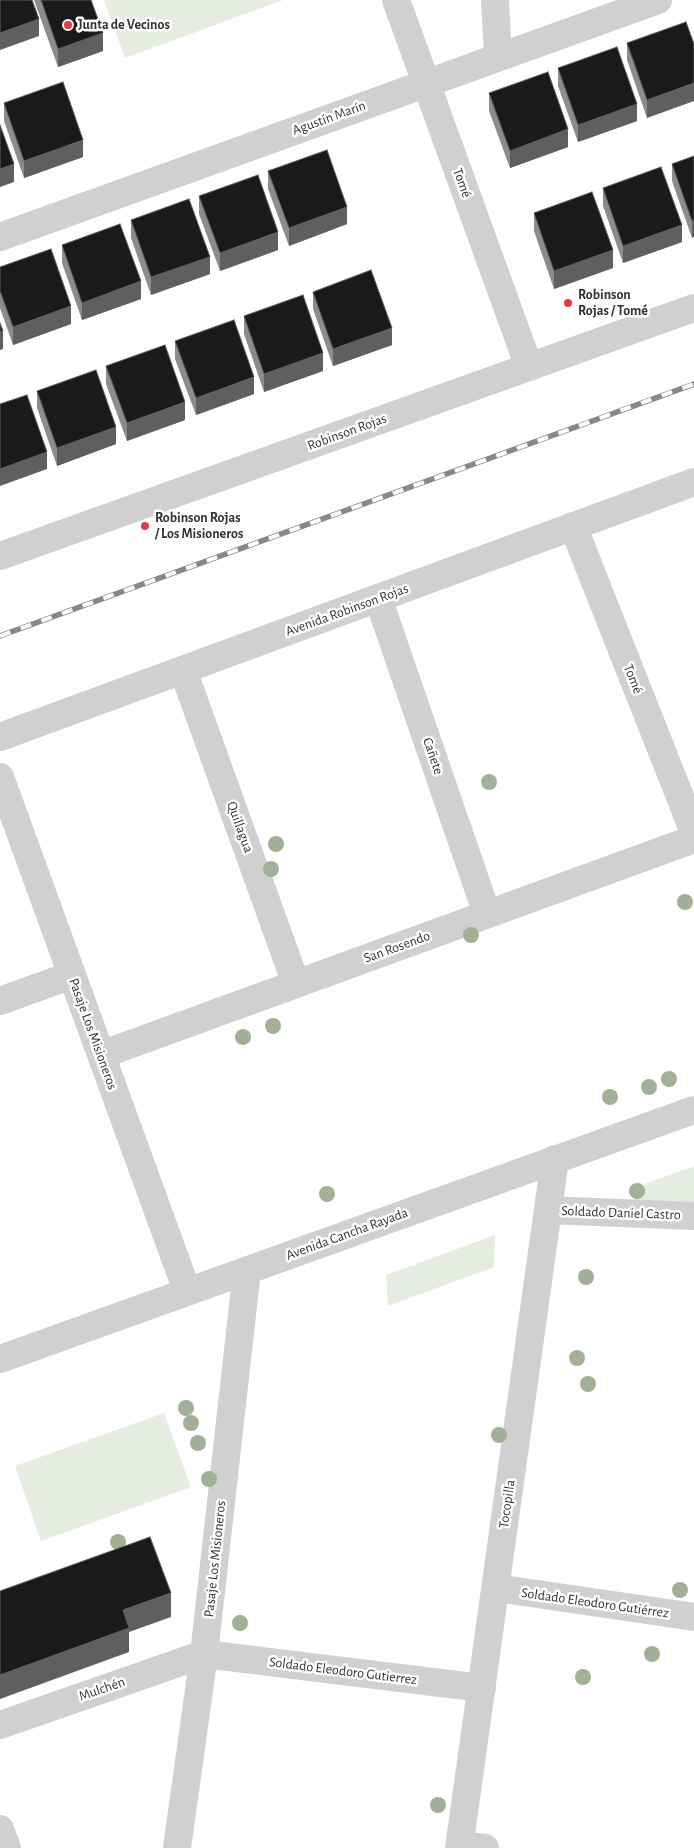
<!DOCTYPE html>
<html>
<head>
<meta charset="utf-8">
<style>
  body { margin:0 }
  canvas { display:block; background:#fff }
</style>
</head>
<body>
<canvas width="694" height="1848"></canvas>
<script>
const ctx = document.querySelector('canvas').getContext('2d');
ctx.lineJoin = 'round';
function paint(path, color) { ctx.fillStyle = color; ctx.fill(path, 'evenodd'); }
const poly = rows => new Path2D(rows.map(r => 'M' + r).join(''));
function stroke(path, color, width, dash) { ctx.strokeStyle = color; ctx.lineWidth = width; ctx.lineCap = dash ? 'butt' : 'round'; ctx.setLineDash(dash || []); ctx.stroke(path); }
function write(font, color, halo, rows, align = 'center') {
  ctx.font = font + ' "Alegreya Sans",sans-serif'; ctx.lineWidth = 5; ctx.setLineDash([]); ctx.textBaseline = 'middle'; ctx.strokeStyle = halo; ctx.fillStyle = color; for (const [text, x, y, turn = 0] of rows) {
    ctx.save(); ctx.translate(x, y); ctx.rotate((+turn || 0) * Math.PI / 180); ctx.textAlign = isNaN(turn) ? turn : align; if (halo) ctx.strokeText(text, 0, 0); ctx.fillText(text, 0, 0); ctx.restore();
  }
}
paint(poly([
  [104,0,283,0,125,58],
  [694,1166,694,1205,638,1202,630,1195,639,1186],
  [495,1235,494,1267,388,1306,386,1275],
  [164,1413,191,1487,41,1541,15,1466]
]), '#e6ecdf');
stroke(poly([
  [396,0,529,367],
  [495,0,498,57],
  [0,237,658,0],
  [573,526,694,832],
  [0,556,694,308],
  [378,598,487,914],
  [183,670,296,984],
  [0,737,694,482],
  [0,777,187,1291],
  [0,1001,72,975],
  [101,1055,694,839],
  [548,1210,694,1216],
  [0,1359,694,1110],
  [496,1588,694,1617],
  [0,1725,204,1654,482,1688],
  [0,1829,7,1848],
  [460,1845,485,1848],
  [177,1848,204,1654,247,1270],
  [459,1848,555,1159]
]), '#d0d0d0', 28);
const rail = poly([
  [0,636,694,384]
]);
stroke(rail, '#888', 5.5);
stroke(rail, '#fff', 4, [11]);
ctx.fillStyle = '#a2b095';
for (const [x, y] of [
  [489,782],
  [276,844],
  [271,869],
  [685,902],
  [471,935],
  [273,1026],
  [243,1037],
  [669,1079],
  [649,1087],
  [610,1097],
  [637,1191],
  [327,1194],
  [586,1277],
  [577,1358],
  [588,1384],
  [186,1408],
  [191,1423],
  [499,1435],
  [198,1443],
  [209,1479],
  [118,1542],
  [680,1590],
  [240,1623],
  [652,1654],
  [583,1677],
  [438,1805]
]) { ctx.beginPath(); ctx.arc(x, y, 8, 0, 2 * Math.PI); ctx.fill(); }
paint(poly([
  [34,0,91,0,103,51,58,67],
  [627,43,694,44,647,118,627,60],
  [558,68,637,121,578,142,558,86],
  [489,93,568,147,510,168,489,111],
  [4,103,83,157,24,178,4,121],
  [694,156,692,238,672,181,672,164],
  [268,171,347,224,289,246,268,189],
  [603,188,682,242,623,263,603,206],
  [199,196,278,250,220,271,199,214],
  [534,213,613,268,554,289,534,231],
  [131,220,210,274,151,295,131,238],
  [62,245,141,299,82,320,62,263],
  [0,267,71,324,13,345,0,308],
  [313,292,392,345,333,366,313,309],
  [244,316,323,371,264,392,244,334],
  [175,341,254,394,196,415,175,359],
  [106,366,185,420,127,441,106,384],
  [37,391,116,444,57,466,37,408]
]), '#8c8c8c');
paint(poly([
  [39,19,39,36,0,50,0,33],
  [103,33,103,51,58,67,58,49],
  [694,83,694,101,647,118,647,100],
  [637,104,637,121,578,142,578,125],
  [568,129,568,147,510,168,510,151],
  [83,140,83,157,24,178,24,161],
  [14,164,14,182,0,187,0,169],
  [347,207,347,224,289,246,289,228],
  [694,220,694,237,692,238,692,221],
  [682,225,682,242,623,263,623,246],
  [278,232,278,250,220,271,220,253],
  [613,250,613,268,554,289,554,271],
  [210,257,210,274,151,295,151,277],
  [141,281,141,299,82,320,82,303],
  [71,306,71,324,13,345,13,327],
  [392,328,392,345,333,366,333,349],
  [3,331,3,349,0,350,0,332],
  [323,353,323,371,264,392,264,374],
  [254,377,254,394,196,415,196,398],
  [185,402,185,420,127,441,127,423],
  [116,427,116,444,57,466,57,448],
  [47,452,47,469,0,486,0,469],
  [171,1593,171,1617,129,1632,129,1652,0,1699,0,1675,123,1610]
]), '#5f5f5f');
const building = poly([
  [0,0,32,0,39,19,0,33,0,0],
  [41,0,91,0,103,33,58,49,41,0],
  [686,22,694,44,694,83,647,100,627,43,686,22],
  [617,47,637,104,578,125,558,68,617,47],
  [548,72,568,129,510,151,489,93,548,72],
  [63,82,83,140,24,161,4,103,63,82],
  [0,125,14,164,0,169,0,125],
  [327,150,347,207,289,228,268,171,327,150],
  [694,156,694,220,692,221,672,164,694,156],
  [661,167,682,225,623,246,603,188,661,167],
  [258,175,278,232,220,253,199,196,258,175],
  [592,192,613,250,554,271,534,213,592,192],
  [189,199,210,257,151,277,131,220,189,199],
  [120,224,141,281,82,303,62,245,120,224],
  [51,249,71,306,13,327,0,291,0,267,51,249],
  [371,270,392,328,333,349,313,292,371,270],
  [303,295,323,353,264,374,244,316,303,295],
  [234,320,254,377,196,398,175,341,234,320],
  [0,323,3,331,0,332,0,323],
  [165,345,185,402,127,423,106,366,165,345],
  [96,370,116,427,57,448,37,391,96,370],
  [27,395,47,452,0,469,0,404,27,395],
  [150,1537,171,1593,123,1610,129,1628,0,1675,0,1591,150,1537]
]);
paint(building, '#1a1a1a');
stroke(building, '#5f5f5f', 1);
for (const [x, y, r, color] of [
  [68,25,5,"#e63946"],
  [568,303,5,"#e63946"],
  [145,526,5,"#e63946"]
]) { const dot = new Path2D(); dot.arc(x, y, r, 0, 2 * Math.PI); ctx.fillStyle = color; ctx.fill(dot); stroke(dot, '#fff', 2); }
write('bold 14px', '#333', '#fff', [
  ["Junta de Vecinos",78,25],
  ["Robinson",578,295],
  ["Rojas / Tomé",578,311],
  ["Robinson Rojas",155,518],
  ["/ Los Misioneros",155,534]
], 'left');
write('14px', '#333', '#fff', [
  ["Agustín Marín",329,118,-20],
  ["Tomé",462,183,70],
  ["Robinson Rojas",347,432,-20],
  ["Avenida Robinson Rojas",347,610,-20],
  ["Tomé",633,679,68],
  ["Cañete",433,756,71],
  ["Quillagua",240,827,70],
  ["San Rosendo",397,947,-20],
  ["Pasaje Los Misioneros",93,1034,70],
  ["Soldado Daniel Castro",621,1213,2],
  ["Avenida Cancha Rayada",347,1234,-20],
  ["Tocopilla",507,1504,-82],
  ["Pasaje Los Misioneros",215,1559,-84],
  ["Soldado Eleodoro Gutiérrez",595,1603,8],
  ["Soldado Eleodoro Gutierrez",343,1671,7],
  ["Mulchén",102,1689,-19]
]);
</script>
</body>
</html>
